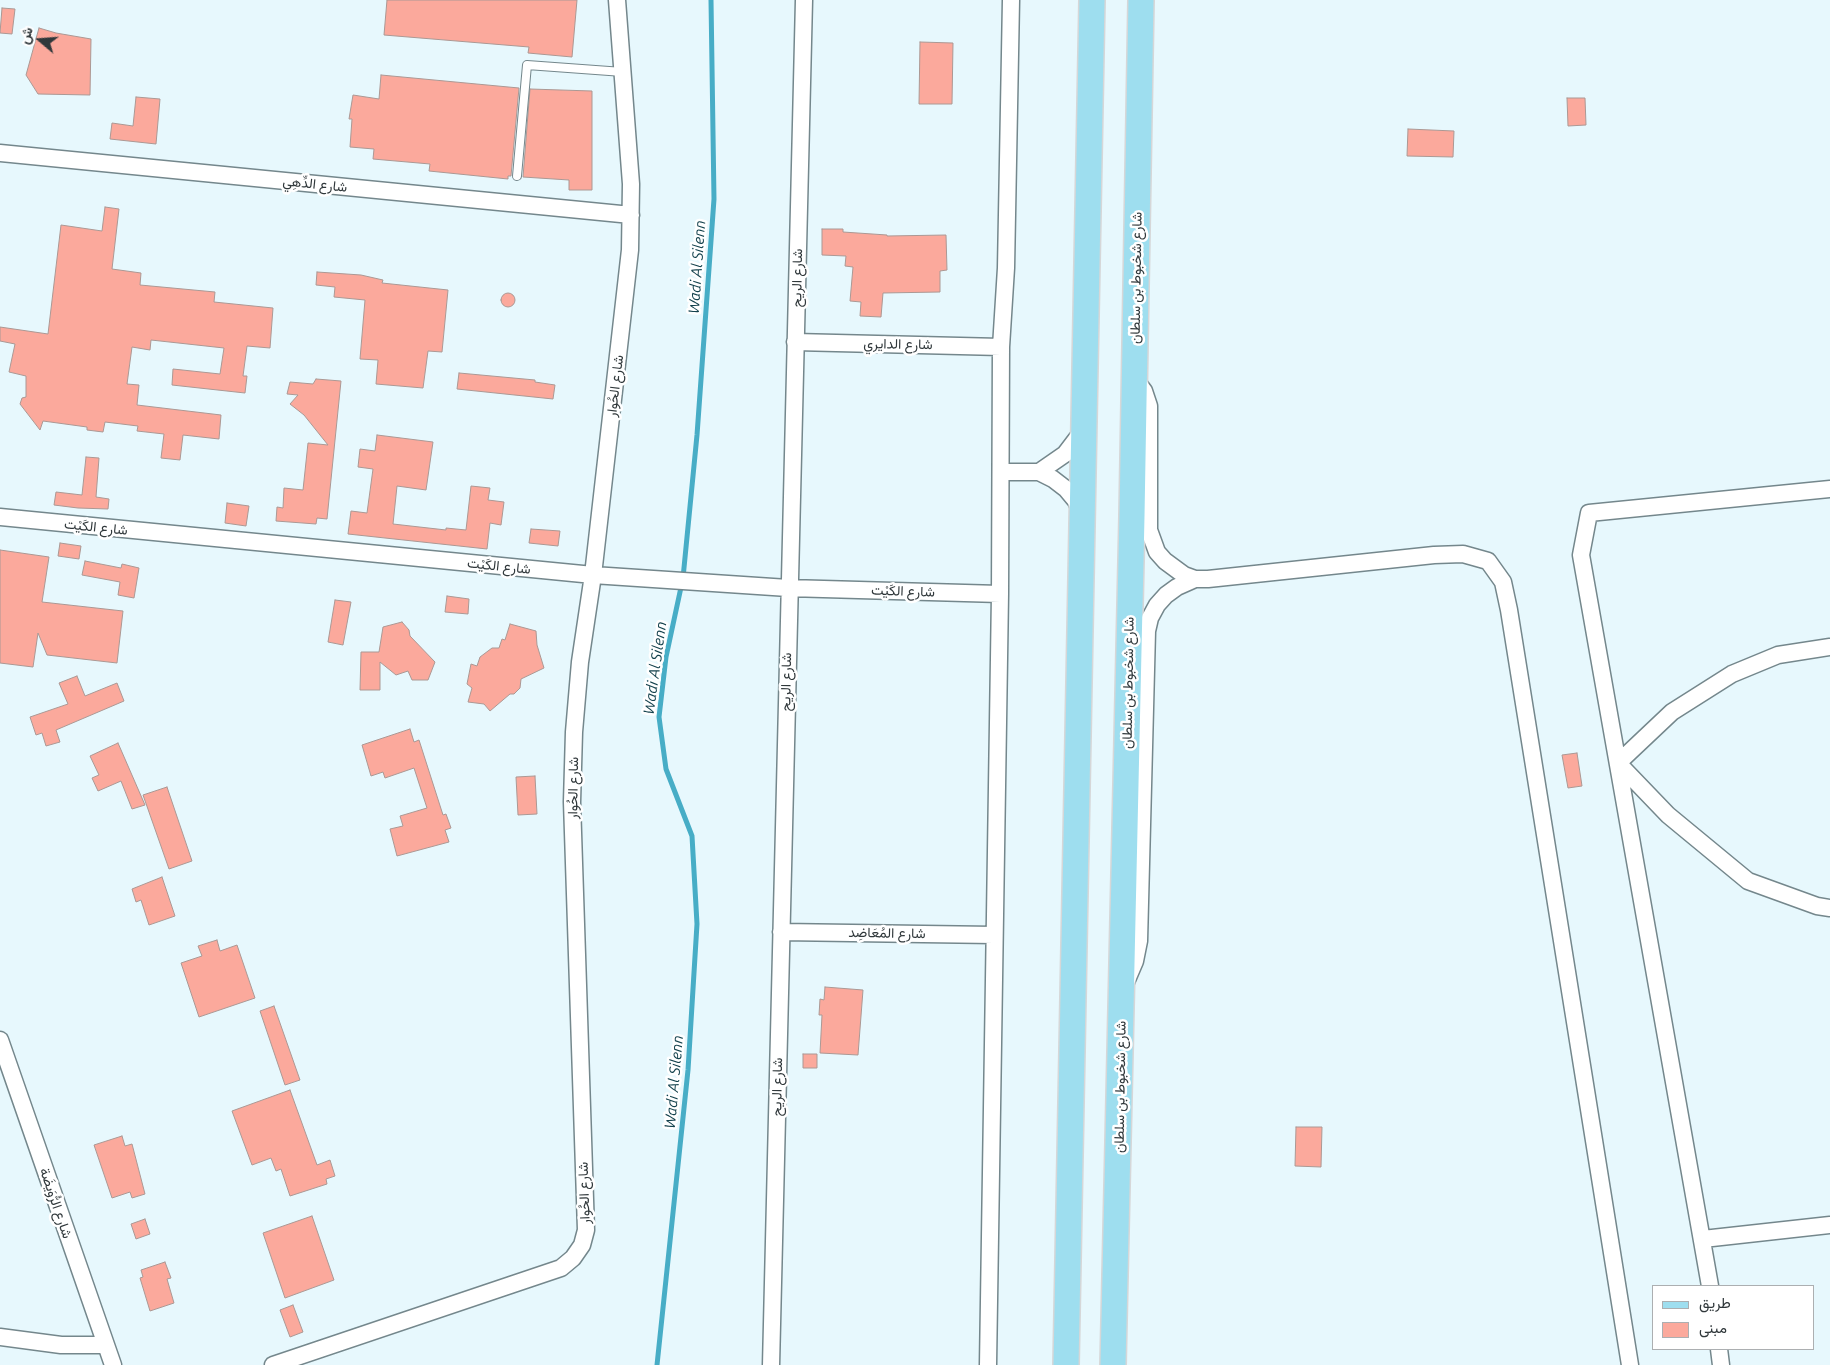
<!DOCTYPE html>
<html>
<head>
<meta charset="utf-8">
<style>
  body { margin:0 }
  #map { position:relative; width:1830px; height:1365px; overflow:hidden; background:#e7f8fd; font-family:Ubuntu,Vazirmatn,sans-serif }
  canvas { display:block }
  .legend { position:absolute; left:1652px; top:1285px; width:162px; height:65px; box-sizing:border-box; background:#fff; border:1px solid #acafb1; margin:0; padding:6px 9px; list-style:none; font-size:15px; color:#30383b }
  .legend li { display:flex; align-items:center; gap:10px; height:25px }
  .legend b { width:25px; border:1px solid #acafb1 }
  .north { position:absolute; left:15px; top:15px; width:50px; height:50px; -webkit-text-stroke:4px #fff; paint-order:stroke; rotate:288deg; font-size:14px; font-weight:700; line-height:20px; text-align:center; color:#30383b }
  .north::after { content:''; display:block; margin:auto; width:18px; height:22px; background:#30383b; clip-path:polygon(50% 0,100% 100%,50% 72%,0 100%) }
</style>
</head>
<body>
<div id="map">
<canvas width="1830" height="1365"></canvas>
<ul class="legend">
<li><b style="height:6px;background:#9edeef"></b>طريق</li>
<li><b style="height:14px;background:#fba99c"></b>مبنى</li>
</ul>
<div class="north">ش</div>
</div>
<script>
const ctx = document.querySelector('canvas').getContext('2d');
ctx.lineJoin = 'round';
const poly = rows => new Path2D(rows.map(r => 'M' + r).join(''));
function stroke(path, color, width, dash) { ctx.strokeStyle = color; ctx.lineWidth = width; ctx.lineCap = dash ? 'butt' : 'round'; ctx.setLineDash(dash || []); ctx.stroke(path); }
function paint(path, color) { ctx.fillStyle = color; ctx.fill(path, 'evenodd'); }
function write(font, color, halo, rows, align = 'center') {
  ctx.font = font + ' Ubuntu,Vazirmatn,sans-serif'; ctx.lineWidth = 5; ctx.setLineDash([]); ctx.textBaseline = 'middle'; ctx.strokeStyle = halo; ctx.fillStyle = color; for (const [text, x, y, turn = 0] of rows) {
    ctx.save(); ctx.translate(x, y); ctx.rotate((+turn || 0) * Math.PI / 180); ctx.textAlign = isNaN(turn) ? turn : align; if (halo) ctx.strokeText(text, 0, 0); ctx.fillText(text, 0, 0); ctx.restore();
  }
}
stroke(poly([
  [657,1365,688,1070,697,924,692,836,666,769,659,717,666,657,683,578,697,435,714,199,711,0]
]), '#47adc6', 5);
const building = poly([
  [387,0,577,0,572,57,528,53,529,47,384,35,387,0],
  [2,8,15,9,12,34,0,33,2,8],
  [39,28,56,33,91,39,90,95,38,94,26,75,39,28],
  [920,42,953,43,952,104,919,104,920,42],
  [381,75,519,88,511,176,508,176,508,179,429,171,430,164,373,159,374,149,350,147,352,119,349,119,353,95,379,99,381,75],
  [530,89,592,91,592,190,569,190,569,180,523,177,530,89],
  [136,97,160,99,156,144,110,139,112,123,133,126,136,97],
  [1567,98,1585,98,1586,125,1568,126,1567,98],
  [1408,129,1454,131,1453,157,1407,156,1408,129],
  [105,207,119,209,112,269,141,273,140,285,215,292,214,302,273,308,270,348,247,346,243,376,247,376,245,393,172,385,173,369,220,374,224,348,151,340,150,350,132,347,127,384,139,385,137,405,221,415,219,439,183,435,180,460,161,458,164,434,137,431,138,426,105,422,103,432,87,430,87,427,43,421,40,430,20,404,22,398,26,397,26,376,9,372,15,344,0,341,0,327,48,334,61,225,102,231,105,207],
  [822,229,843,229,843,232,887,235,887,236,946,235,947,270,940,271,940,292,883,293,881,317,860,316,861,302,850,301,853,267,845,266,846,256,822,255,822,229],
  [317,272,361,275,383,280,382,283,448,290,442,352,428,351,423,388,376,384,378,360,360,359,365,300,334,297,335,287,316,285,317,272],
  '501 300a7 7 0 1 1 14 0a7 7 0 1 1-14 0Z',
  [459,373,535,380,535,382,555,385,553,399,457,389,459,373],
  [316,379,341,381,327,519,317,518,316,524,276,521,277,507,283,508,284,488,303,490,308,443,328,445,304,415,290,404,298,395,287,394,290,382,313,384,316,379],
  [377,435,433,442,426,490,397,486,393,524,446,530,446,528,466,530,471,486,490,488,488,500,504,502,501,525,490,523,487,549,348,534,351,511,367,513,373,469,358,467,360,449,375,451,377,435],
  [86,457,99,458,96,497,109,499,108,509,78,508,54,505,56,492,82,495,86,457],
  [227,503,249,506,246,526,225,523,227,503],
  [531,529,560,531,558,546,529,543,531,529],
  [60,543,81,546,79,559,58,556,60,543],
  [0,550,49,557,42,602,123,611,117,663,47,655,38,633,33,667,0,663,0,550],
  [85,561,121,568,122,564,139,568,134,598,118,595,120,582,82,575,85,561],
  [447,596,469,599,468,614,445,612,447,596],
  [335,600,351,602,343,645,328,642,335,600],
  [402,622,409,630,410,636,435,662,428,680,412,680,408,671,396,675,380,662,380,690,360,690,361,652,379,652,383,627,402,622],
  [510,624,536,631,537,645,544,668,521,679,520,688,514,694,510,694,490,711,484,704,468,702,472,688,467,684,471,664,477,666,480,657,492,648,499,648,502,639,505,640,510,624],
  [77,676,85,696,117,683,124,701,56,730,60,742,46,746,42,733,36,735,30,717,68,704,59,683,77,676],
  [410,729,414,742,419,740,443,815,446,814,451,828,445,830,449,842,397,856,390,829,403,826,400,816,427,808,414,768,385,778,383,772,371,776,362,745,410,729],
  [118,743,145,805,132,809,121,781,98,791,92,778,99,775,90,756,118,743],
  [1577,753,1582,786,1568,788,1562,755,1577,753],
  [535,776,537,814,518,815,516,777,535,776],
  [167,787,192,861,169,869,143,795,167,787],
  [162,877,175,916,149,925,141,900,136,902,132,889,162,877],
  [217,940,220,951,237,945,255,998,199,1017,181,963,202,956,198,946,217,940],
  [825,987,863,990,858,1055,820,1053,822,1015,819,1015,820,999,824,1000,825,987],
  [274,1006,300,1080,285,1085,260,1011,274,1006],
  [803,1054,817,1054,817,1068,803,1068,803,1054],
  [290,1090,317,1165,330,1160,335,1176,326,1179,327,1184,290,1196,281,1169,276,1171,271,1158,252,1165,232,1111,290,1090],
  [1296,1127,1322,1127,1321,1167,1295,1166,1296,1127],
  [122,1136,125,1146,132,1144,145,1194,132,1198,130,1192,112,1198,94,1145,122,1136],
  [312,1216,334,1280,285,1298,263,1233,312,1216],
  [145,1219,150,1234,136,1239,131,1224,145,1219],
  [165,1262,171,1278,167,1279,174,1303,150,1311,140,1278,143,1277,141,1270,165,1262],
  [293,1305,303,1332,290,1337,280,1310,293,1305]
]);
paint(building, '#fba99c');
stroke(building, '#ab9894', 1);
const service = poly([
  [517,176,527,65,623,72]
]);
const minor = poly([
  [0,153,631,215],
  [795,342,1001,347],
  [1135,379,1144,391,1149,406,1149,530,1157,552,1165,561,1184,575,1195,579,1208,579,1434,555,1463,554,1488,561,1503,582,1509,610,1630,1365],
  [1001,472,1039,472,1053,479,1066,489,1076,501,1081,512],
  [1039,472,1065,454,1084,429],
  [0,517,593,575,788,588,1000,594],
  [1830,647,1778,655,1732,674,1672,712,1618,763,1668,815,1748,881,1817,906,1830,908],
  [781,932,994,935],
  [1126,982,1135,961,1139,941,1147,631,1150,618,1157,605,1166,595,1177,587,1195,579],
  [0,1040,113,1365],
  [1703,1239,1830,1225],
  [1710,1286,1581,555,1589,513,1830,489],
  [0,1337,61,1345,106,1345],
  [1719,1349,1721,1365],
  [273,1365,561,1268,573,1258,582,1245,586,1230,572,802,574,732,580,662,593,575,630,250,631,184,617,0],
  [771,1365,804,0],
  [988,1365,1000,594,1001,347,1006,268,1011,0]
]);
const primary = poly([
  [1066,1365,1092,0],
  [1113,1365,1132,516,1141,0]
]);
stroke(service, '#74878c', 10);
stroke(minor, '#74878c', 19);
stroke(primary, '#d6d7d8', 28);
stroke(service, '#fff', 8);
stroke(minor, '#fff', 16);
stroke(primary, '#9edeef', 25);
write('14px', '#30383b', '#fff', [
  ["شارع الدِّهِي",315,184,6],
  ["شارع الريح",797,278,-89],
  ["شارع شخبوط بن سلطان",1136,278,-89],
  ["شارع الدايري",898,344,1],
  ["شارع الحُوار",615,386,-83],
  ["شارع الكَيْت",96,527,6],
  ["شارع الكَيْت",499,566,6],
  ["شارع الكَيْت",903,591,2],
  ["شارع الريح",786,682,-89],
  ["شارع شخبوط بن سلطان",1128,683,-89],
  ["شارع الحُوار",573,788,-89],
  ["شارع المُعَاضِد",887,933,1],
  ["شارع الريح",777,1087,-89],
  ["شارع شخبوط بن سلطان",1120,1087,-89],
  ["شارع الحُوار",584,1193,-92],
  ["شارع الرُّوَيضَة",56,1203,71]
]);
write('italic 15px', '#14424d', '#fff', [
  ["Wadi Al Silenn",697,267,-86],
  ["Wadi Al Silenn",655,668,-82],
  ["Wadi Al Silenn",674,1082,-85]
]);
</script>
</body>
</html>
